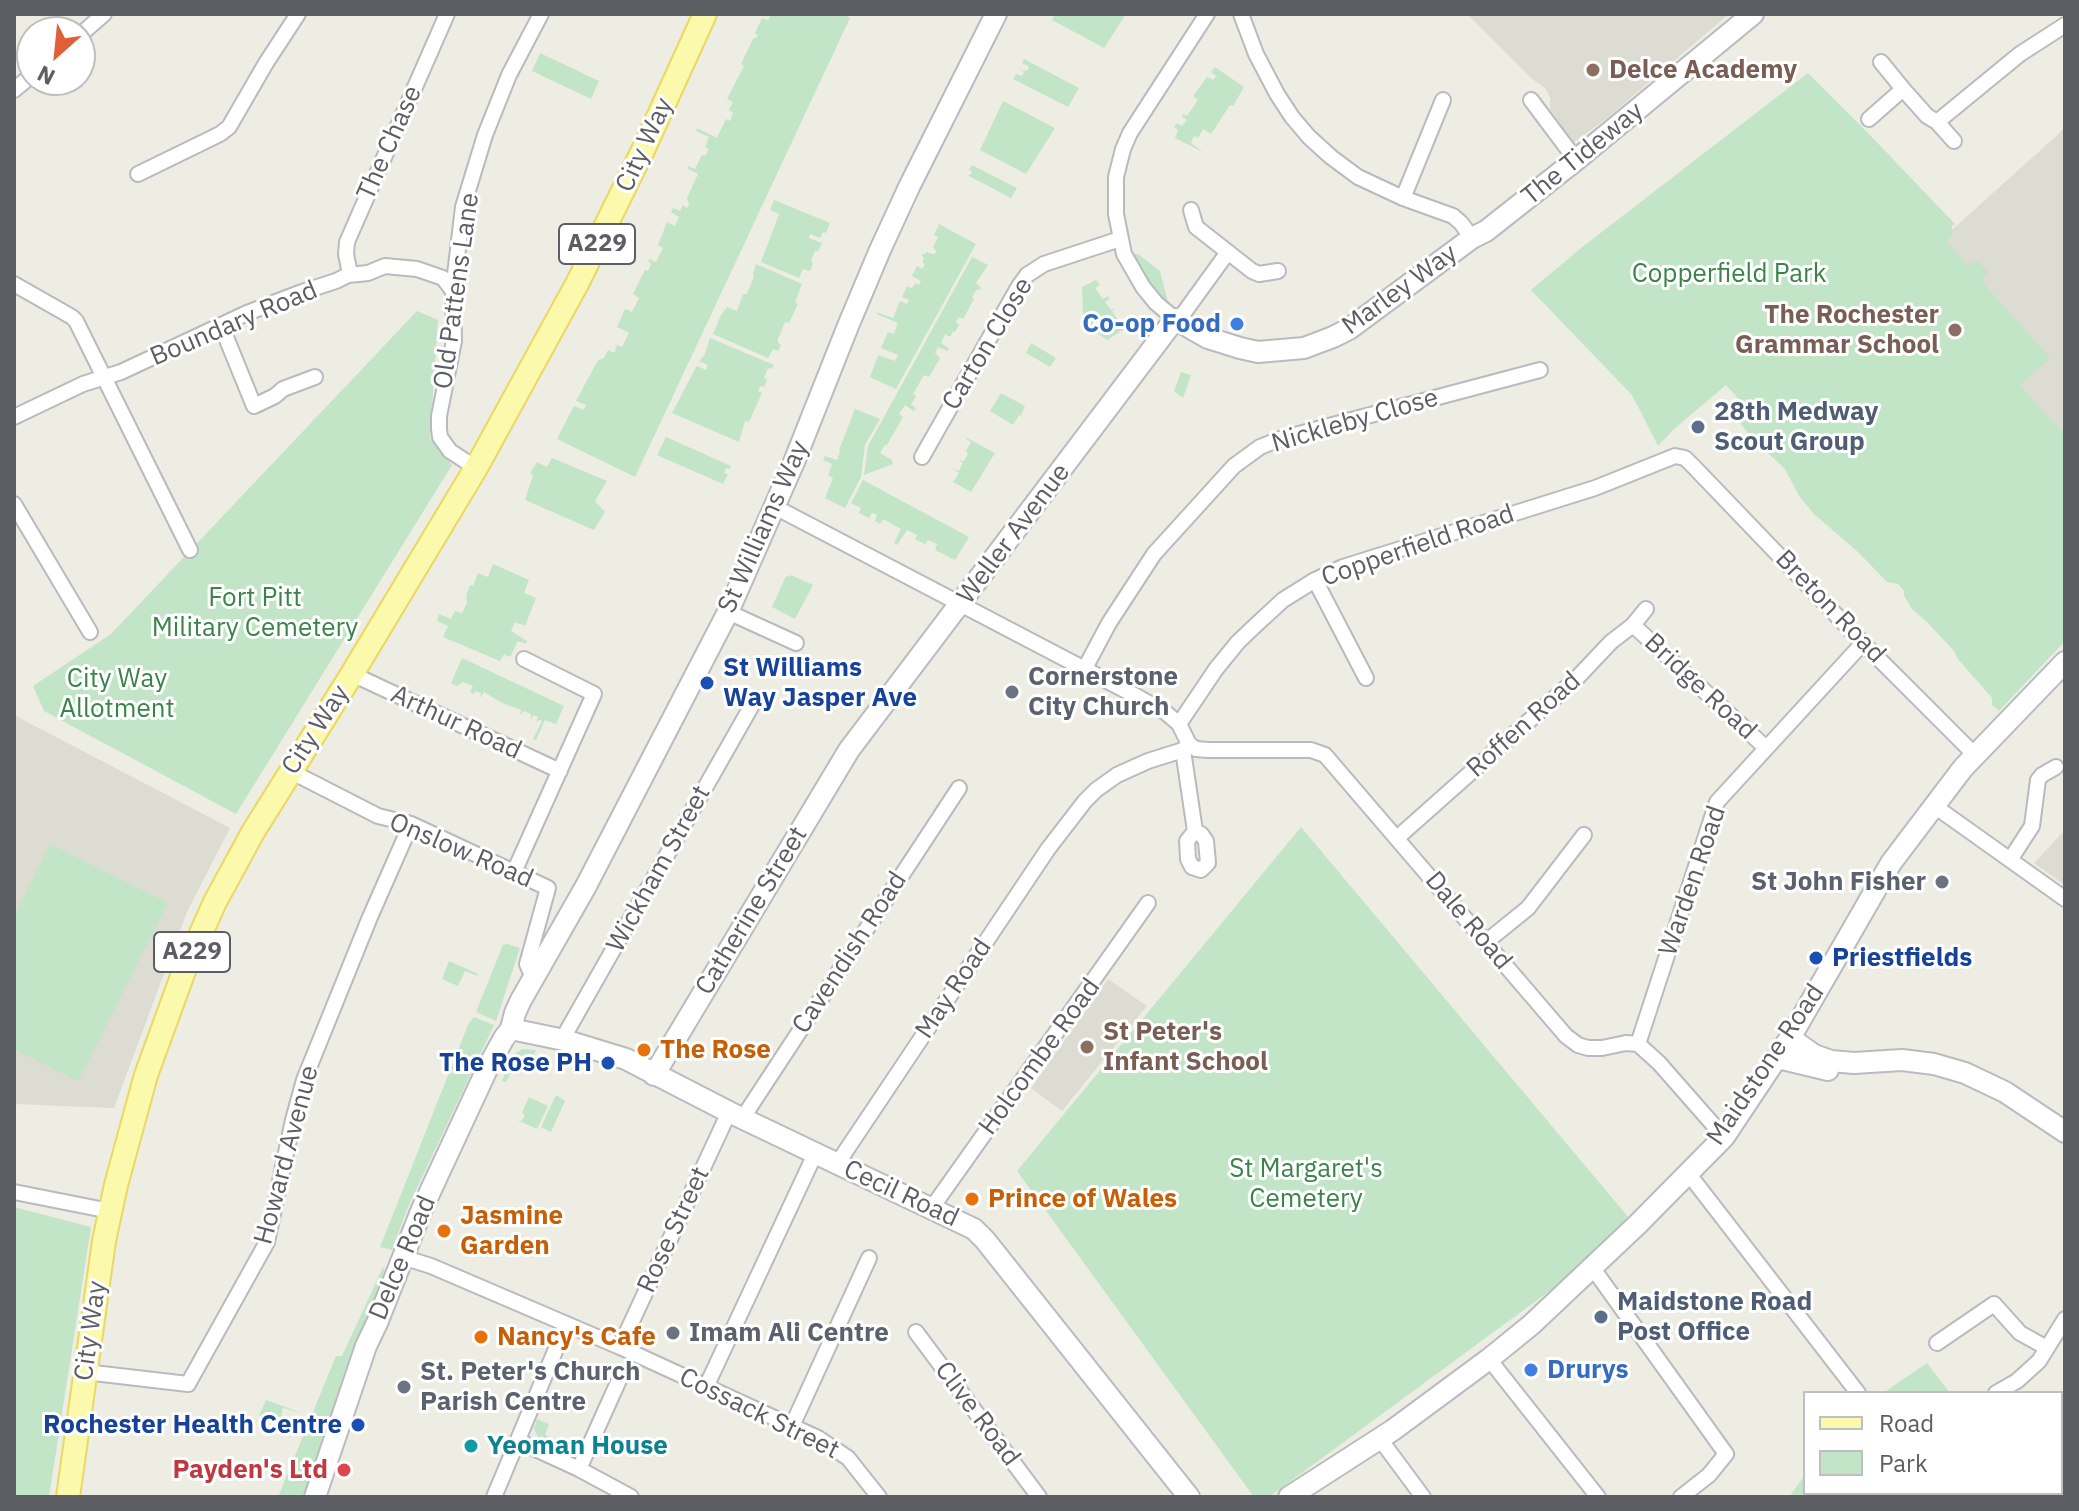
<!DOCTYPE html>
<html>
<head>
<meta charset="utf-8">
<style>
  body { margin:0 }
  #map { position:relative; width:2079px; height:1511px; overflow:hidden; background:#eeede4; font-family:"IBM Plex Sans",sans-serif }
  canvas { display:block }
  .frame { position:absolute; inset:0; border:16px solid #5c5e64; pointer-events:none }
  .legend { position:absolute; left:1803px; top:1391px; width:260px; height:104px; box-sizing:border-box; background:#fff; border:2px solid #bebfc1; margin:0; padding:10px 14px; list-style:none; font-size:24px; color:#5c5e64 }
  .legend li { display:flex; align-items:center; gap:16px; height:40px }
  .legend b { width:40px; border:2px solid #bebfc1 }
  .north { position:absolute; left:16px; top:16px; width:80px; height:80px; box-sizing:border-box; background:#fff; border:2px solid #bebfc1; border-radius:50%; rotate:207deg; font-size:22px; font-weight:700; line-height:32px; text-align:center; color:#5c5e64 }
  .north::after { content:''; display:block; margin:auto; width:28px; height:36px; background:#e05e38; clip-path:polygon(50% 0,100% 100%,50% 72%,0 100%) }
</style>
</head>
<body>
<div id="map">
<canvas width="2079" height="1511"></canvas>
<div class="frame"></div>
<ul class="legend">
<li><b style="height:10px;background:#fbfaac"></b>Road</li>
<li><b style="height:22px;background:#c2e4c7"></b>Park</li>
</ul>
<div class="north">N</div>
</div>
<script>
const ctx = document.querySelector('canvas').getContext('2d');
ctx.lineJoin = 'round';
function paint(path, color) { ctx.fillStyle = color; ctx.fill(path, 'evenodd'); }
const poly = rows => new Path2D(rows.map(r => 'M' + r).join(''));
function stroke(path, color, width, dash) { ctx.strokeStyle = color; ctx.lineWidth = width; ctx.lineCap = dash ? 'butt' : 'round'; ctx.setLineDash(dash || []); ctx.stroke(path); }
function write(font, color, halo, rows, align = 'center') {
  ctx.font = font + ' "IBM Plex Sans",sans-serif'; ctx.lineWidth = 6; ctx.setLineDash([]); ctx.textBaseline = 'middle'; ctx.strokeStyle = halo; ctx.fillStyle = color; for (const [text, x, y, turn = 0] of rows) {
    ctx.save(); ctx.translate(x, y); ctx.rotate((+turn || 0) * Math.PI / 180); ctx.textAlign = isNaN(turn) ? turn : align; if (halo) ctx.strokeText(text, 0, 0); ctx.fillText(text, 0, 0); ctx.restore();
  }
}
paint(poly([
  [1467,14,1729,14,1607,118,1573,143,1550,109,1550,97,1545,88,1532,79],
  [2065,128,2065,636,1943,238],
  [14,715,230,828,187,912,114,1108,14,1104],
  [2065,830,2065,885,2034,863],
  [1108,979,1147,1006,1062,1111,1031,1088]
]), '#dddcd2');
paint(poly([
  [771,14,849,14,848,17,850,18,635,477,557,439,574,406,584,410,586,405,576,401,598,360,604,358,608,350,614,353,617,346,615,344,622,347,629,333,617,327,625,309,632,312,639,298,633,294,645,270,648,271,651,264,648,261,649,259,656,262,663,248,658,245,667,222,675,226,679,217,671,212,673,208,680,211,683,205,687,208,689,204,687,198,698,174,688,169,688,166,695,169,702,155,705,156,709,149,705,147,709,137,696,131,697,128,717,138,726,119,730,121,733,113,729,110,733,102,727,99,744,66,741,64,753,39,758,36,755,33,762,18,768,20],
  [1055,14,1126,14,1104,48,1052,20],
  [540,53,599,81,591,99,532,71],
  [1024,59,1079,88,1068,107,1013,79,1016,74,1022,76,1024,72,1019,68,1025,71,1029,69,1028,66,1022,63],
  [1215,67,1244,87,1233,106,1230,105,1211,134,1203,129,1198,138,1194,136,1191,143,1203,152,1175,138,1178,130,1174,127,1177,123,1182,126,1187,120,1182,116,1183,114,1187,116,1198,100,1193,96,1207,77,1213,80,1216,76,1211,72],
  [1808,73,1867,132,1955,224,1952,226,1952,234,1947,242,1967,265,1977,261,1988,272,1982,282,2050,358,2020,385,2061,431,2065,428,2065,641,1999,711,1992,705,1992,698,1958,659,1954,651,1927,622,1912,609,1904,596,1904,591,1898,584,1887,582,1858,552,1814,514,1799,496,1785,469,1753,439,1739,422,1737,413,1745,406,1726,385,1673,430,1658,446,1632,395,1531,290,1581,248],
  [1003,101,1055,128,1026,174,980,150],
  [972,165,1017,188,1011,198,967,175,970,175,972,171,969,170],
  [774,200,830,223,826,233,823,232,820,238,810,234,809,238,822,243,818,252,815,251,811,260,813,263,810,271,803,269,799,278,761,262,779,214,770,210],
  [939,224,976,244,896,389,870,377,878,355,895,361,898,355,881,348,888,332,894,334,898,323,879,315,876,312,893,318,900,301,907,304,909,300,902,297,907,286,912,288,916,283,919,285,921,281,912,276,917,266,922,269,925,264,922,262,924,258,921,254,925,254,927,252,932,254,936,253,936,251,933,247,938,237,934,235],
  [1134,254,1138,254,1160,271,1168,302,1160,296,1143,275,1133,255],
  [972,257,988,265,976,283,981,288,980,290,977,289,972,297,974,299,963,319,959,317,956,322,959,325,955,332,953,331,950,337,945,334,941,343,949,348,948,351,938,347,935,353,940,358,929,377,924,375,913,394,916,396,911,405,916,408,914,411,905,405,899,414,903,417,887,445,885,445,880,453,892,460,893,464,864,475,868,446],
  [756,264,802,284,795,303,798,304,789,323,785,322,778,339,778,343,781,345,778,351,773,349,768,358,713,334,721,315,727,307,737,311,743,294,747,294,754,276,753,274],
  [1096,280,1100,285,1095,288,1103,299,1108,296,1109,299,1105,302,1111,310,1116,308,1112,311,1124,329,1107,340,1084,324,1083,316,1082,287],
  [417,311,438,320,430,438,452,465,236,814,44,711,33,686,111,634],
  [710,338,774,365,772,369,768,368,764,378,767,380,765,385,764,387,760,386,758,391,762,393,749,422,745,421,739,442,672,413,696,367,697,366,706,370,708,365,699,361,704,356],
  [1031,343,1056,358,1050,367,1026,353],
  [1181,372,1191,375,1183,398,1174,391],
  [1001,393,1025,406,1021,416,1019,415,1013,425,990,411],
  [855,409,880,419,865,445,861,477,845,508,825,498,833,478,828,475,832,464,823,460,825,456,837,460,840,451,839,450],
  [666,437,731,466,730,469,726,468,724,473,728,474,723,484,657,455],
  [967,438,995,453,971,492,953,482,959,473,953,469,959,471,963,463,958,460,964,461,968,454,966,451,971,442,966,439],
  [552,458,607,481,595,501,605,512,594,530,525,500,533,475,530,473,537,462,547,467],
  [863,480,969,537,955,560,935,550,937,544,928,540,925,544,915,539,917,535,907,530,897,545,894,543,901,529,883,519,880,524,875,521,877,515,872,513,869,518,859,513,861,508,851,503],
  [493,564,529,580,524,593,536,598,525,626,515,622,511,631,527,641,526,644,518,641,510,657,504,654,500,661,443,637,448,626,437,621,439,614,451,619,455,611,462,613,467,603,466,596,470,585,473,586,478,573,488,577],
  [791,575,813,585,795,619,772,607,786,576,789,577],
  [462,658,564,706,556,724,545,720,536,740,533,739,542,721,539,720,536,722,538,717,533,715,531,720,531,714,524,711,520,715,521,710,502,703,484,692,481,697,480,697,481,693,476,691,474,694,470,692,473,686,463,682,457,686,451,683],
  [1301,827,1629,1218,1555,1287,1269,1497,1254,1497,1017,1171],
  [50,844,168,903,78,1081,14,1049,14,916],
  [507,944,520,948,496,1021,476,1012,503,945],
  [449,961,478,974,477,976,465,971,458,986,442,979],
  [474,1017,494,1025,408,1207,392,1250,380,1247,468,1025],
  [522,1049,536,1050,534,1055,519,1056,506,1082,502,1081,513,1055],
  [556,1095,565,1101,551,1132,541,1127],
  [529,1097,548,1106,537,1129,517,1120,522,1121,525,1115,522,1113],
  [14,1207,91,1227,49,1497,14,1497],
  [384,1265,382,1268,385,1269,303,1497,278,1497,336,1356,342,1356],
  [1927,1363,1950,1393,1883,1393],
  [266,1400,302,1413,283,1408,281,1415,286,1417,283,1425,259,1416],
  [537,1419,549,1424,545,1435,561,1442,558,1449,543,1442,538,1437,534,1429],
  [2065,1448,2065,1497,1789,1497,1805,1475,1805,1493,2061,1493,2061,1451]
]), '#c2e4c7');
const street = poly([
  [1241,14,1256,54,1277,94,1292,117,1309,137,1331,157,1358,177,1403,198,1453,216,1461,223,1472,238],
  [80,35,104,14],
  [1881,62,1903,89,1927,116,1937,122,1954,141],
  [14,90,32,75],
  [1531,100,1576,160],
  [1869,119,1903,89],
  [1937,122,2020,54,2065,25],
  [138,174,220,134,229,127,266,63,298,14],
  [1403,198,1443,100],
  [1191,210,1196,227,1252,271,1259,274,1278,271],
  [350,274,346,254,347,242,447,14],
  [14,284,72,317,76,321,190,550],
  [1175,319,1156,303,1143,287,1124,254,1116,214,1116,177,1123,149,1130,133,1207,14],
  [1178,321,1228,252],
  [221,325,254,406,275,396,283,389,315,377],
  [14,417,83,384,121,372,247,313,302,292,336,281,348,275,368,273,385,266,417,269,443,278,453,291],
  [922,457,1019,286,1027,275,1044,264,1120,239],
  [476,468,450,451,440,437,439,429,439,416,454,341,453,291,463,207,485,135,509,75,541,14],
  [14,504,90,632],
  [775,507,1138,697,1165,712,1179,724],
  [1315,580,1366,678],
  [728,612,796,643],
  [1633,625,1766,748],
  [1084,670,1109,623,1154,554,1234,466,1260,447,1280,439,1540,370],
  [352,674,560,771],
  [1189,744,1179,724,1216,669,1238,642,1257,624,1283,600,1315,580,1343,567,1595,488,1675,456,1685,458,1695,468,1863,643,1975,755],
  [1183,750,1195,831,1187,841,1188,859,1192,867,1201,870,1208,863,1206,841,1201,834,1195,831],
  [290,771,378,816,411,824,548,888,527,964,529,969,536,974],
  [1933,805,2065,899],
  [1397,838,1576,679,1611,642,1633,625,1646,609],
  [2010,860,2032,826,2038,780,2042,775,2056,767],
  [514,872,594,694,524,659],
  [1486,942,1528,908,1584,835],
  [564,1040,567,1031,756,698],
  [742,1119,959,788],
  [1724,1137,1659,1063,1638,1044,1717,802,1863,643],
  [837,1164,1048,849,1085,801,1096,790,1117,775,1148,761,1183,750,1189,744,1196,749,1208,750,1311,750,1325,755,1566,1036,1578,1045,1588,1048,1602,1048,1626,1043,1638,1044],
  [1688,1173,1858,1393],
  [14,1192,110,1211],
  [931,1209,1148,903],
  [402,1257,431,1266,620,1347,818,1438,848,1458,879,1497],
  [1592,1267,1726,1454,1709,1475,1681,1497],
  [916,1332,1039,1497],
  [1937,1343,1994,1304,2020,1333,2047,1348],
  [620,1347,729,1112],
  [1489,1359,1598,1497],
  [85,1372,188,1384,267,1242,293,1120,304,1080,370,917,411,824],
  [706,1387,815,1154],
  [1996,1393,2017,1381,2039,1361,2065,1319],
  [792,1426,869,1258],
  [1380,1439,1423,1497],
  [518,1441,579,1469,631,1497],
  [579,1469,619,1380],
  [494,1497,566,1325]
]);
const secondary = poly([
  [511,1029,564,1040,626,1059,729,1112,974,1229,985,1240,1189,1497],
  [1790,1038,1814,1055,1831,1061,1854,1063,1902,1060,1934,1064,1965,1073,2005,1092,2065,1132],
  [1778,1058,1828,1070],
  [654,1075,849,750,1175,319,1208,338,1240,348,1258,352,1304,348,1333,337,1349,329,1472,238,1486,231,1576,160,1753,14],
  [315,1497,366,1346,377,1323,422,1209,489,1065,504,1038,511,1029,515,1013,521,1000,586,886,728,612,794,462,848,326,880,250,910,185,996,14],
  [1289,1497,1393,1430,1489,1359,1531,1325,1637,1225,1724,1137,1790,1038,1891,863,1963,768,2065,662]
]);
const primary = poly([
  [68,1497,104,1241,116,1185,146,1075,184,971,215,902,253,832,352,674,476,468,578,282,644,148,705,14]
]);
stroke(street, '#b9babf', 18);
stroke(secondary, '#b9bbc1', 24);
stroke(primary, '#ead861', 26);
stroke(street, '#fff', 14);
stroke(secondary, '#fff', 20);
stroke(primary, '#fbfaac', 22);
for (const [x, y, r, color] of [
  [1593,70,8,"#8d6e63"],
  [1237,324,8,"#3f7fe0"],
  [1955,330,8,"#8d6e63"],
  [1698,427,8,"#5c6f8a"],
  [707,683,8,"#1a4fb4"],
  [1012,692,8,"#6b7280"],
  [1942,882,8,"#6b7280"],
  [1816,958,8,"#1a4fb4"],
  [1087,1047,8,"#8d6e63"],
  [644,1050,8,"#e8710a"],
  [608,1063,8,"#1a4fb4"],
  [972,1199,8,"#e8710a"],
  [444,1231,8,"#e8710a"],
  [1601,1317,8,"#5c6f8a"],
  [673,1333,8,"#6b7280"],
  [481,1337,8,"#e8710a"],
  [1531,1370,8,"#3f7fe0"],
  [404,1387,8,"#6b7280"],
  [358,1425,8,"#1a4fb4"],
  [471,1446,8,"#0f9aa8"],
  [344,1470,8,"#e0444e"]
]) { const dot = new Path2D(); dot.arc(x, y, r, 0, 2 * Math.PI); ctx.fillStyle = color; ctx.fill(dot); stroke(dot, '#fff', 3); }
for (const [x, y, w] of [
  [597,244,76],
  [192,952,76]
]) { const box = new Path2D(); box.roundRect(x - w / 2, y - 20, w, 40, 6); ctx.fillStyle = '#fff'; ctx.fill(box); stroke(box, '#5c5e64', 2); }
write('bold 24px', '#5c5e64', null, [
  ["A229",597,244],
  ["A229",192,952]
]);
write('bold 26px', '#785e54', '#fff', [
  ["Delce Academy",1609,70],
  ["The Rochester",1939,315,"right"],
  ["Grammar School",1939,345,"right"],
  ["St Peter's",1103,1032],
  ["Infant School",1103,1062]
], 'left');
write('26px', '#5c5e64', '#fff', [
  ["The Chase",390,143,-66],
  ["City Way",645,145,-65],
  ["The Tideway",1583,154,-39],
  ["Marley Way",1400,290,-36],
  ["Old Pattens Lane",457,291,-82],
  ["Boundary Road",234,324,-23],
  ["Carton Close",988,344,-59],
  ["Nickleby Close",1355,421,-16],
  ["St Williams Way",764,527,-66],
  ["Weller Avenue",1014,534,-53],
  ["Copperfield Road",1418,546,-19],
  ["Breton Road",1830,607,46],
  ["Bridge Road",1700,687,43],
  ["Arthur Road",456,723,25],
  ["Roffen Road",1524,725,-42],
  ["City Way",316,730,-57],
  ["Onslow Road",461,851,23],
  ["Wickham Street",659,869,-61],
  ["Warden Road",1693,881,-71],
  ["Catherine Street",752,911,-59],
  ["Dale Road",1468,921,50],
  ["Cavendish Road",850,953,-57],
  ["May Road",954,989,-56],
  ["Holcombe Road",1040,1057,-54],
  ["Maidstone Road",1766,1065,-56],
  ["Howard Avenue",287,1155,-75],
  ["Cecil Road",901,1194,25],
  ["Rose Street",674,1230,-65],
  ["Delce Road",403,1258,-67],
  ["City Way",91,1331,-82],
  ["Cossack Street",759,1414,26],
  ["Clive Road",977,1414,53]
]);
write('26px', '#3a8449', '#fff', [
  ["Copperfield Park",1729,274],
  ["Fort Pitt",255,598],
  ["Military Cemetery",255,628],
  ["City Way",117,679],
  ["Allotment",117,709],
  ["St Margaret's",1306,1169],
  ["Cemetery",1306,1199]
]);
write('bold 26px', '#366cbe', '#fff', [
  ["Co-op Food",1221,324],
  ["Drurys",1547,1370,"left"]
], 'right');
write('bold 26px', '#4e5e75', '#fff', [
  ["28th Medway",1714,412],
  ["Scout Group",1714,442],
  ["Maidstone Road",1617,1302],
  ["Post Office",1617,1332]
], 'left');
write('bold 26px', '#164399', '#fff', [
  ["St Williams",723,668],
  ["Way Jasper Ave",723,698],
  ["Priestfields",1832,958],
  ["The Rose PH",592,1063,"right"],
  ["Rochester Health Centre",342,1425,"right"]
], 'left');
write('bold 26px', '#5b616d', '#fff', [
  ["Cornerstone",1028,677],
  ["City Church",1028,707],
  ["St John Fisher",1926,882,"right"],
  ["Imam Ali Centre",689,1333],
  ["St. Peter's Church",420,1372],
  ["Parish Centre",420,1402]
], 'left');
write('bold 26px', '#c56008', '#fff', [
  ["The Rose",660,1050],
  ["Prince of Wales",988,1199],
  ["Jasmine",460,1216],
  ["Garden",460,1246],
  ["Nancy's Cafe",497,1337]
], 'left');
write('bold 26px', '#0d838f', '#fff', [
  ["Yeoman House",487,1446]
], 'left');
write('bold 26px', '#be3a42', '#fff', [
  ["Payden's Ltd",328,1470]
], 'right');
</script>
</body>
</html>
